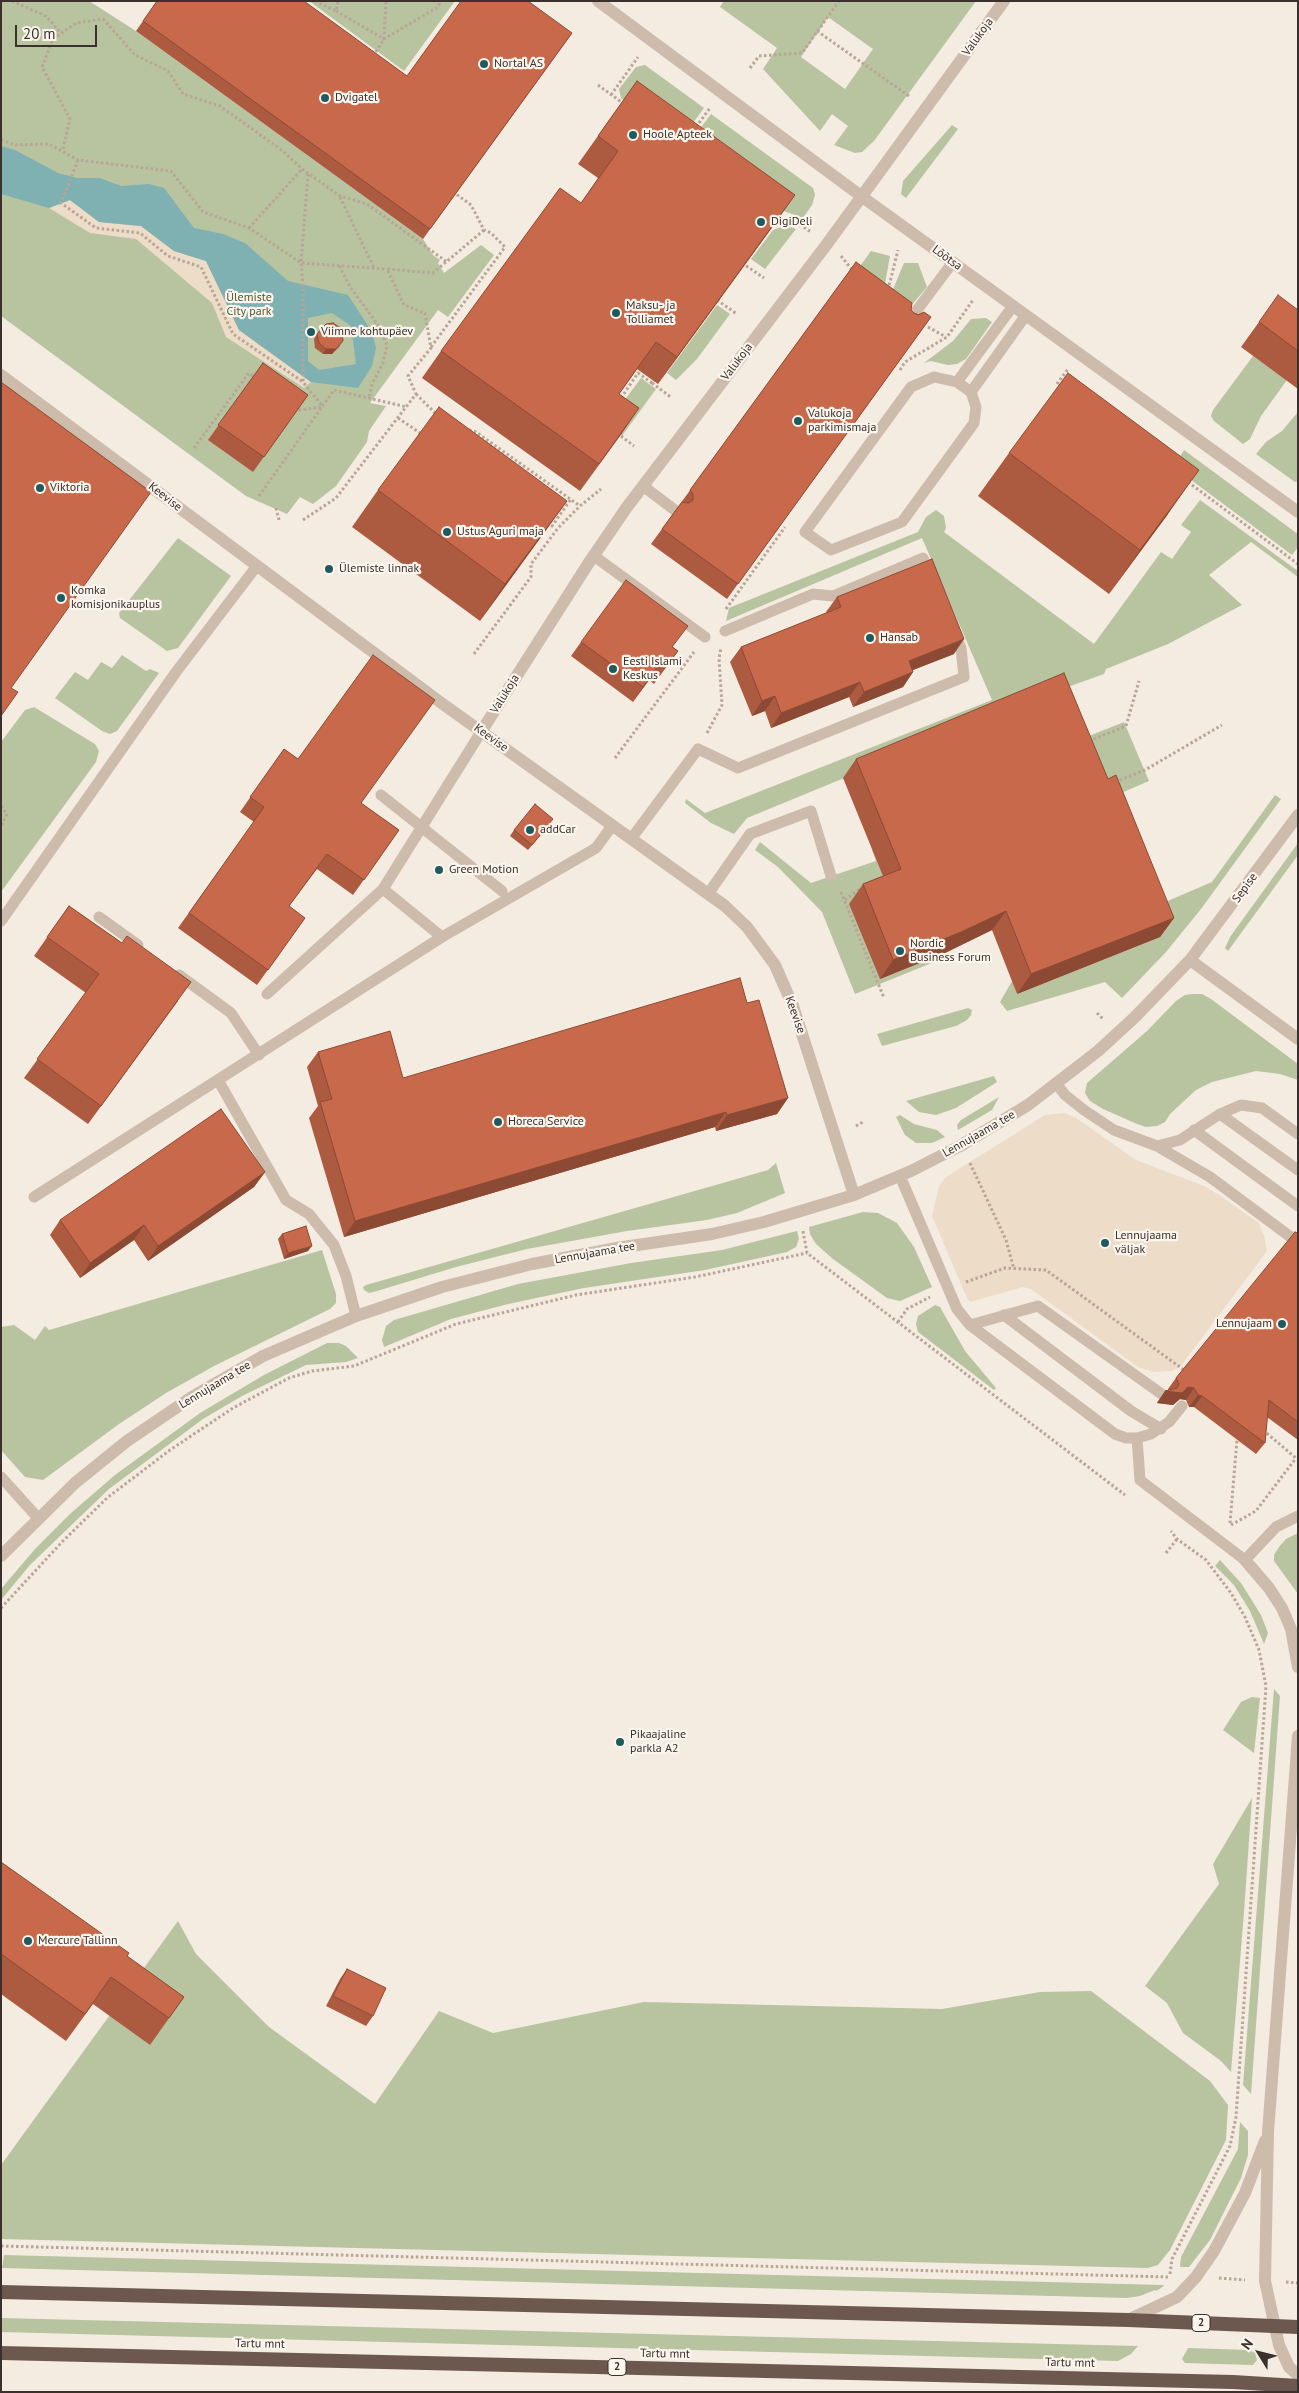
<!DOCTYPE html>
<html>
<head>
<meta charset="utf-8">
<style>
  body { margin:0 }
  #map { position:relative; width:1299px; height:2393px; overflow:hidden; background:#f4ebe1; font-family:"PT Sans",sans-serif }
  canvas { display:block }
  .frame { position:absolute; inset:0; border:2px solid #3b302b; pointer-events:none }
  .north { position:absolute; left:1234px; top:2328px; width:50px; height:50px; -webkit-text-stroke:4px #fbf5ee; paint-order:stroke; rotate:306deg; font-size:14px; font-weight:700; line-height:20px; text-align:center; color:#3b302b }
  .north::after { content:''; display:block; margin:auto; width:18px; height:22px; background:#3b302b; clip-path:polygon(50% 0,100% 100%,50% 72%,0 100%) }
  .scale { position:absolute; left:15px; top:25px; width:82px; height:22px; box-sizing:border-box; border:2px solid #3b302b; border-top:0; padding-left:6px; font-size:15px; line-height:18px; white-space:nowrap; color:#3b302b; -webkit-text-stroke:4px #fbf5ee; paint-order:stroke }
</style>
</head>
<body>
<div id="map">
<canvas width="1299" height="2393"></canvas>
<div class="frame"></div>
<div class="north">N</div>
<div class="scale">20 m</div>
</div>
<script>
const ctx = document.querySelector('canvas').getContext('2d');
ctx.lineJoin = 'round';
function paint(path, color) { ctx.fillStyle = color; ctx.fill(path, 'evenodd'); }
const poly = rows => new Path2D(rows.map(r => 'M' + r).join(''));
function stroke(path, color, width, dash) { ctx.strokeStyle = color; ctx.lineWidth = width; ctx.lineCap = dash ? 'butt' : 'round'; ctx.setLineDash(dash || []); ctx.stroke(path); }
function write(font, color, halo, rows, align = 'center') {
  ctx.font = font + ' "PT Sans",sans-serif'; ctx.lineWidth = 4.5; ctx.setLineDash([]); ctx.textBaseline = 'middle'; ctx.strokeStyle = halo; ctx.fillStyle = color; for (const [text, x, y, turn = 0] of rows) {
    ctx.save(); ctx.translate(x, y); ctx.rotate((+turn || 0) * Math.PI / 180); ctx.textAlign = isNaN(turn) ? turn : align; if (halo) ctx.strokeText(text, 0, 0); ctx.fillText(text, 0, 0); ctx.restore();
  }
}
paint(poly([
  [1,1,89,1,136,31,423,239,433,255,440,260,438,263,444,273,481,245,494,255,448,317,438,310,370,403,386,406,369,431,367,442,336,486,313,504,300,497,287,514,246,496,1,316],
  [309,1,455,1,404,71],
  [724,1,976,1,874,141,862,152,855,153,834,145,848,126,832,114,820,131,763,69,777,48,720,7],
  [828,17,873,49,845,89,801,57],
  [645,65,704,108,685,134,674,137,621,98,619,89,636,67],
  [711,114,813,188,815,195,812,205,803,218,767,205,690,142],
  [952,125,958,129,906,198,901,194,903,181],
  [786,225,796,229,765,269,751,259,773,230],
  [871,251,890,256,884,289,858,269],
  [904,263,918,263,927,287,909,308,891,294],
  [717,305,730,314,697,359,676,380,667,373],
  [986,318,992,322,966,359,957,364,948,365,931,361,924,363,953,341,971,319],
  [1253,356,1287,380,1261,416,1250,439,1243,444,1214,421,1211,416,1213,410],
  [641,378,656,389,622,436,607,424],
  [1298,412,1298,481,1295,482,1256,454,1266,442,1282,431],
  [1184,450,1295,532,1298,534,1298,547,1292,555,1179,471,1178,460],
  [1200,500,1298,571,1298,577,1251,542,1209,575,1242,605,1168,644,1106,669,1104,674,1051,693,747,818,734,834,711,823,685,803,686,799,705,813,992,700,922,538,726,621,729,608,918,532,926,517,936,510,944,516,946,528,944,532,1094,644,1161,552,1172,559,1191,532,1181,525],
  [178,538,231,576,178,648,167,651,120,618,119,613],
  [122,655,146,671,150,669,159,673,117,731,110,734,102,731,55,698,75,672,88,680,101,662,112,668],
  [34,707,95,744,99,751,96,762,1,892,1,742,25,710],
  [1124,722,1149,781,1105,800,880,979,947,952,949,956,855,994,822,912,778,867,755,850,760,842,811,883,876,861,872,850,1080,765,1089,736],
  [1275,795,1281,799,1201,909,1166,952,1122,998,1105,982,1007,1011,1000,1002,1012,981,1017,994,1160,937,1149,909,1212,882],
  [1298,843,1298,855,1228,951,1225,948,1230,937],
  [1192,994,1202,994,1211,999,1298,1064,1298,1080,1280,1074,1256,1071,1212,1082,1196,1090,1170,1114,1165,1122,1157,1126,1146,1127,1137,1124,1103,1109,1090,1101,1085,1093,1087,1083,1147,1031,1176,1001,1185,995],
  [968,1008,972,1010,971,1015,967,1020,956,1026,882,1046,877,1034],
  [994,1076,997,1082,956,1108,936,1115,919,1112,906,1101],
  [999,1097,992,1110,958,1130,957,1125,961,1120],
  [900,1115,914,1124,937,1130,945,1137,932,1143,916,1143,905,1135,896,1117],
  [776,1163,785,1193,737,1213,707,1220,627,1231,527,1249,456,1267,377,1291,369,1293,364,1290,363,1287,366,1285,768,1170],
  [863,1212,878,1213,897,1223,914,1247,932,1287,900,1301,887,1298,833,1259,816,1244,810,1234,809,1227],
  [797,1231,799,1239,796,1247,787,1252,705,1270,584,1288,508,1304,451,1319,384,1347,382,1340,386,1326,394,1320,518,1284,631,1263,722,1250],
  [322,1250,336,1294,336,1303,330,1309,214,1366,166,1393,119,1424,43,1480,25,1477,1,1450,1,1327,14,1325,35,1340,45,1326,49,1330],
  [935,1305,940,1307,965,1351,996,1388,994,1390,918,1332,916,1324,918,1316],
  [327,1343,339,1343,346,1346,358,1358,346,1362,306,1365,242,1396,203,1419,109,1489,30,1565,1,1600,1,1589,35,1549,71,1513,115,1475,200,1413,264,1375],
  [1298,1533,1298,1594,1274,1561,1274,1555,1279,1547,1286,1539],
  [1220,1560,1241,1583,1261,1615,1268,1633,1264,1644,1250,1611,1234,1585,1215,1566],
  [1274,1689,1280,1696,1251,2094,1243,2085],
  [1252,1697,1260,1698,1254,1753,1223,1730,1241,1702],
  [1252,1798,1244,1912,1231,2072,1221,2061,1183,2033,1167,2003,1145,1986,1219,1884,1213,1864],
  [178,1921,196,1954,269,2027,375,2104,439,2011,493,2033,644,2002,942,2009,1040,1992,1091,1991,1210,2081,1228,2105,1226,2140,1170,2250,1158,2265,1148,2268,1,2239,1,2165],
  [1240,2122,1248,2131,1248,2155,1241,2178,1210,2240,1189,2267,1180,2267,1181,2257,1238,2149],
  [4,2255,1163,2285,1164,2286,1156,2291,1155,2290,1140,2296,1127,2298,2,2268],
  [1,2318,1138,2346,1131,2354,1118,2361,1,2332],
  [1188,2348,1249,2350,1255,2353,1257,2360,1253,2365,1185,2363,1182,2359]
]), '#b8c4a0');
paint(poly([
  [70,200,99,222,141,226,174,251,206,261,239,330,311,382,304,388,226,337,212,303,136,239,90,233,49,208],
  [1064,1113,1076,1118,1136,1160,1204,1186,1219,1195,1259,1223,1264,1236,1267,1251,1180,1367,1171,1371,1154,1372,1138,1367,1031,1289,1023,1287,970,1302,967,1298,932,1216,939,1186,946,1177,1045,1115]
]), '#ecdcc8');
paint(poly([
  [1,146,15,150,58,173,77,178,100,178,121,186,149,184,164,188,194,228,223,234,245,243,288,281,348,295,372,332,376,348,372,366,358,388,311,382,239,330,206,261,174,251,141,226,99,222,70,200,49,208,1,194],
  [332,313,351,326,356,364,319,370,308,361,308,318]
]), '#7fb0b2');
stroke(poly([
  [12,1,46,16,61,33],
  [315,1,336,11,338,1],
  [336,11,384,39,438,7,441,1],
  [817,31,909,96],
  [373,56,384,39,386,1],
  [750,68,759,56,802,53,839,1],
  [598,85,624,104],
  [611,95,638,57],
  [696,127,710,108],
  [1,140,16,145,49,144,78,160,171,171,203,212,249,228,301,263,387,269],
  [63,149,70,119,42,67,53,39,76,23,103,19,135,55,168,71,183,94,220,106,283,151,302,169,340,196,367,204,447,262],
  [78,160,61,203,96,228,140,233,168,256,201,267,233,334,303,382],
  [308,174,301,263,303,286,303,382,323,407],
  [340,197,374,268],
  [776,216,802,226,811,232],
  [249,228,302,169],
  [841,256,853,271],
  [742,263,764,278],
  [339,266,351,288,378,325,387,345,383,363,372,384,369,398],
  [888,290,898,250],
  [717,300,737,314],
  [928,327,946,337],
  [431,347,505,247,491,233,484,230,471,205,456,194],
  [900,370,905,362,947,337,973,300],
  [655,379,652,383,672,398],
  [1061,387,1057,384,1068,369],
  [416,394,437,415],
  [621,398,638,373,652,383],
  [295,406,300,410,322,407],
  [398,418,423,435],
  [469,430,476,432,580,506],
  [617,433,634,446],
  [194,448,249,373,255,378],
  [1188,482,1298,564],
  [259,496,334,390,407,407],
  [276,508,279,520],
  [303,520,336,498,416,394,408,376,431,348,425,313,404,305,387,269,433,273,484,230],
  [547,523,552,526,571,499],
  [726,609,785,527],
  [474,654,531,577,531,564,558,528,580,506,601,489],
  [707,733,722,705,719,658,721,648],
  [1089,741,1126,726,1139,681],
  [615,758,694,652],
  [1115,782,1145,770,1222,725],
  [1,806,7,814,1,826],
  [841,892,884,998],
  [845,900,861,888],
  [1097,1013,1104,1020],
  [856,1126,863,1122],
  [970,1163,1006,1240,1014,1269],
  [803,1231,807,1253,1125,1495],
  [966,1282,1005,1268,1046,1270,1184,1370],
  [898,1322,907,1309,930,1297],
  [1263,1430,1297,1459],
  [1230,1523,1237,1440],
  [1231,1525,1256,1511,1296,1458],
  [1166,1553,1177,1539],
  [1,1608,62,1542,107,1498,170,1450,233,1408,289,1378,312,1371,354,1366,456,1324,576,1295,695,1277,807,1253],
  [1,2246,1168,2277],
  [1170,2274,1172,2259,1230,2146,1236,2117,1266,1686,1259,1650,1245,1617,1231,1593,1206,1560,1177,1539,1171,1531],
  [1219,2278,1245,2280],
  [1286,2282,1298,2283]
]), '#b9a596', 3, [2.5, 2.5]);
stroke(poly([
  [908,322,953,262],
  [934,377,957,382,971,392,976,407,974,423,902,522,831,550,805,532,911,387,934,377],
  [957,382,1013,306],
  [971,392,1026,315],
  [643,486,676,511],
  [594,556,705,637],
  [725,631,813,594,833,596,923,558,931,576],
  [381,795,502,891],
  [631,839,698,749,738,768,964,677,961,648,954,632],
  [383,889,481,732],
  [708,894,750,834,811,811,831,876],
  [99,917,138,945],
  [1,921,176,672,256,567],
  [179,975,231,1013,259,1055],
  [267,994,383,889,442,937],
  [218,1080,286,1200,309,1214,334,1245,346,1276,356,1316],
  [1056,1083,1065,1095,1084,1110,1114,1130,1157,1146,1210,1177,1292,1238],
  [1220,1114,1298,1170],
  [1194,1130,1298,1206],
  [1157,1146,1180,1140,1220,1114,1241,1105,1262,1108,1298,1134],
  [900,1176,957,1309,970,1325,1115,1434,1126,1438,1137,1438,1151,1434,1169,1422,1182,1406],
  [34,1197,442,937,596,848,612,826],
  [1004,1315,1131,1411,1161,1429],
  [970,1325,1038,1306,1163,1395],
  [1137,1438,1140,1480,1245,1560,1276,1527,1298,1516],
  [1,1477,38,1518]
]), '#cdbbac', 11);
stroke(poly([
  [598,1,861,196,1298,512],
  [1,375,440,702,725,906,747,927,775,965,793,1006,854,1195],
  [481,732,588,564,627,507,827,244,1004,1],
  [1190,960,1298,1039],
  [1,1556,75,1483,127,1441,192,1397,263,1356,356,1316,442,1287,532,1264,617,1248,712,1234,764,1222,854,1195,911,1171,960,1146,1028,1105,1098,1051,1135,1017,1190,960,1298,815],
  [1245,1560,1269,1588,1282,1608,1291,1629,1298,1667],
  [1298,1736,1268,2132,1265,2281,1279,2345,1289,2367,1298,2375],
  [1128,2320,1177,2297,1196,2277,1214,2251,1245,2193,1265,2141]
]), '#cdbbac', 12);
stroke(poly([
  [1,2292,1128,2320,1298,2327],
  [1,2353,1233,2382,1298,2386]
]), '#6c584f', 14);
paint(poly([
  [157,1,407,76,572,33,423,239,136,31],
  [637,81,776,222,658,384,637,369,619,394,639,408,580,491,422,378,441,351,581,203,598,178,578,164],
  [856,262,911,310,914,313,931,317,727,599,651,544],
  [1298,310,1298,389,1241,347,1259,322],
  [317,334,340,346,332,354,323,354,315,348,314,339],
  [263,363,308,395,253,472,208,440],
  [1009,453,1168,514,1109,594,978,496],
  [378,490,567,501,541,537,480,621,352,527],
  [837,597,954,654,912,670,913,672,903,687,853,707,849,697,771,728,765,711,752,716,730,662,741,647,827,613,826,612],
  [581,642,673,647,678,651,654,684,649,680,633,702,571,656],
  [284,749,399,830,353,895,317,869,289,906,305,918,257,985,178,928,254,822,240,812],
  [856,759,1108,779,1174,918,1160,937,1017,994,992,930,947,952,880,979,849,904,863,884,883,876,843,778],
  [550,824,528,850,510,836,514,830],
  [69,906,122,943,178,1001,88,1124,24,1078,86,993,34,956],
  [747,1003,788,1098,777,1114,716,1131,715,1127,344,1237,309,1118,318,1106,307,1067,318,1052,403,1078],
  [265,1172,254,1187,148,1261,134,1240,80,1278,50,1235,60,1220],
  [1298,1231,1298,1440,1267,1417,1265,1443,1256,1454,1194,1407,1189,1407,1186,1400,1180,1399,1173,1405,1157,1403,1165,1391,1168,1390,1168,1389,1176,1378,1297,1233],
  [282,1234,308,1251,284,1259,278,1239],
  [1,1862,127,1956,184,1997,150,2045,93,2004,66,2041,1,1994],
  [347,1969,373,2016,366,2026,326,2006,340,1979]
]), '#ac5a40');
paint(poly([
  [795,195,776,222,658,384,677,357],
  [343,341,332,354,323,354,326,349],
  [639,408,620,436,580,491,599,464],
  [1199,470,1168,514,1109,594,1140,550],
  [567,501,541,537,480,621,505,584],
  [964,639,954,654,898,676,909,661],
  [659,665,649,680,633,702,643,687],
  [913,672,903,687,853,707,864,692],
  [860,682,849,697,771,728,781,713],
  [775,696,765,711,752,716,762,701],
  [1006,911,992,930,947,952,880,979,893,960],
  [1174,918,1160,937,1017,994,1031,974],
  [788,1098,777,1114,716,1131,727,1115],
  [726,1112,715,1127,344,1237,355,1221],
  [265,1172,254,1187,148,1261,158,1246],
  [144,1225,134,1240,80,1278,90,1263],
  [312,1246,308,1251,284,1259,288,1253],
  [1188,1387,1194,1388,1186,1400,1180,1399,1173,1405,1157,1403,1165,1391],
  [1198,1395,1202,1396,1194,1407,1189,1407]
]), '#8c4a34');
const building = poly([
  [157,1,304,1,407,76,461,1,528,1,572,33,430,229,143,21,157,1],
  [637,81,795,195,677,357,656,342,619,394,639,408,599,464,441,351,560,188,581,203,618,151,598,136,637,81],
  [856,262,912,303,911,310,914,313,918,315,924,312,931,317,738,584,662,529,682,502,689,503,693,500,693,494,690,490,856,262],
  [1278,295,1298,310,1298,351,1259,322,1278,295],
  [333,323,342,329,343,341,336,349,326,349,319,343,317,334,326,324,333,323],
  [263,363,308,395,264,457,218,425,263,363],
  [1068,373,1199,470,1140,550,1009,453,1068,373],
  [1,382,151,492,11,688,18,692,1,716,1,382],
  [439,407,567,501,505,584,378,490,439,407],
  [932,559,964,639,909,661,913,672,864,692,860,682,781,713,775,696,762,701,741,647,841,607,837,597,932,559],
  [626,580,688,626,672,647,678,651,664,669,659,665,643,687,581,642,626,580],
  [373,655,435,700,361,803,399,830,364,880,327,854,289,906,305,918,268,970,189,913,264,807,250,797,284,749,298,759,373,655],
  [1064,673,1108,779,1116,775,1174,918,1031,974,1006,911,961,932,893,960,863,884,901,869,856,759,1064,673],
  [535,804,553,819,532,845,514,830,535,804],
  [69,906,122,943,127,936,191,982,101,1106,37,1059,99,974,47,937,69,906],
  [740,978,747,1003,759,1000,788,1098,727,1115,726,1112,355,1221,320,1102,332,1099,318,1052,390,1031,403,1078,740,978],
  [221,1109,265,1172,158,1246,144,1225,90,1263,60,1220,221,1109],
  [306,1226,312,1246,288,1253,282,1234,306,1226],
  [1295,1232,1298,1233,1298,1422,1269,1400,1265,1443,1202,1396,1198,1395,1194,1388,1188,1387,1182,1393,1165,1391,1177,1388,1179,1384,1176,1378,1295,1232],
  [1,1862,129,1953,127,1956,184,1997,169,2018,111,1977,85,2014,1,1954,1,1862],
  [347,1969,386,1988,373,2016,333,1996,347,1969]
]);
paint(building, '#c8694b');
stroke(building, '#8c4a34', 1);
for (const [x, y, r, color] of [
  [484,64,5,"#1f5a5e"],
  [325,98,5,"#1f5a5e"],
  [633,135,5,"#1f5a5e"],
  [761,222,5,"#1f5a5e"],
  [616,313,5,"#1f5a5e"],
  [311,332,5,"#1f5a5e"],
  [798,421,5,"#1f5a5e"],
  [40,488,5,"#1f5a5e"],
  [447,532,5,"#1f5a5e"],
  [329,569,5,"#1f5a5e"],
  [61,598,5,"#1f5a5e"],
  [870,638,5,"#1f5a5e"],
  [613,669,5,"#1f5a5e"],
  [530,830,5,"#1f5a5e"],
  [439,870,5,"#1f5a5e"],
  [900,951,5,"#1f5a5e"],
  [498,1122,5,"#1f5a5e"],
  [1105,1243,5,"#1f5a5e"],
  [1282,1324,5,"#1f5a5e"],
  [620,1742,5,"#1f5a5e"],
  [28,1941,5,"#1f5a5e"]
]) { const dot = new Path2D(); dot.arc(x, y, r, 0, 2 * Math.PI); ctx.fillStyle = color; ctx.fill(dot); stroke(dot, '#fbf5ee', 2); }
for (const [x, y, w] of [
  [1201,2323,18],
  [617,2367,18]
]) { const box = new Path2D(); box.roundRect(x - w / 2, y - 8.5, w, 17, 4); ctx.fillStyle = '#fbf5ee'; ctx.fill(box); stroke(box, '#3b302b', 1); }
write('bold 11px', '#3b302b', null, [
  ["2",1201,2323],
  ["2",617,2367]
]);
write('12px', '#3b302b', '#fbf5ee', [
  ["Valukoja",978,37,-54],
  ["Lõõtsa",947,258,36],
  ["Valukoja",737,362,-53],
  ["Keevise",165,497,38],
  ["Valukoja",505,694,-58],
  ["Keevise",491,738,36],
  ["Sepise",1245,888,-54],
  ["Keevise",795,1015,70],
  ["Lennujaama tee",979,1134,-30],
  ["Lennujaama tee",595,1253,-10],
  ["Lennujaama tee",215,1385,-31],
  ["Tartu mnt",260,2344,1],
  ["Tartu mnt",665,2354,1],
  ["Tartu mnt",1070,2363,1]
]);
write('12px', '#3b302b', '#fbf5ee', [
  ["Nortal AS",494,64],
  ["Dvigatel",335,98],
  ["Hoole Apteek",643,135],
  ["DigiDeli",771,222],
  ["Maksu- ja",626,306],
  ["Tolliamet",626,320],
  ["Viimne kohtupäev",321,332],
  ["Valukoja",808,414],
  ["parkimismaja",808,428],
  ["Viktoria",50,488],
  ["Ustus Aguri maja",457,532],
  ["Ülemiste linnak",339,569],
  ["Komka",71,591],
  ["komisjonikauplus",71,605],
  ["Hansab",880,638],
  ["Eesti Islami",623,662],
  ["Keskus",623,676],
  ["addCar",540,830],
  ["Green Motion",449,870],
  ["Nordic",910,944],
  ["Business Forum",910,958],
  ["Horeca Service",508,1122],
  ["Lennujaama",1115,1236],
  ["väljak",1115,1250],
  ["Lennujaam",1272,1324,"right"],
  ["Pikaajaline",630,1735],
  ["parkla A2",630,1749],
  ["Mercure Tallinn",38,1941]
], 'left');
write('12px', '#4a5a2e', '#fbf5ee', [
  ["Ülemiste",249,298],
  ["City park",249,312]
]);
</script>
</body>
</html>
